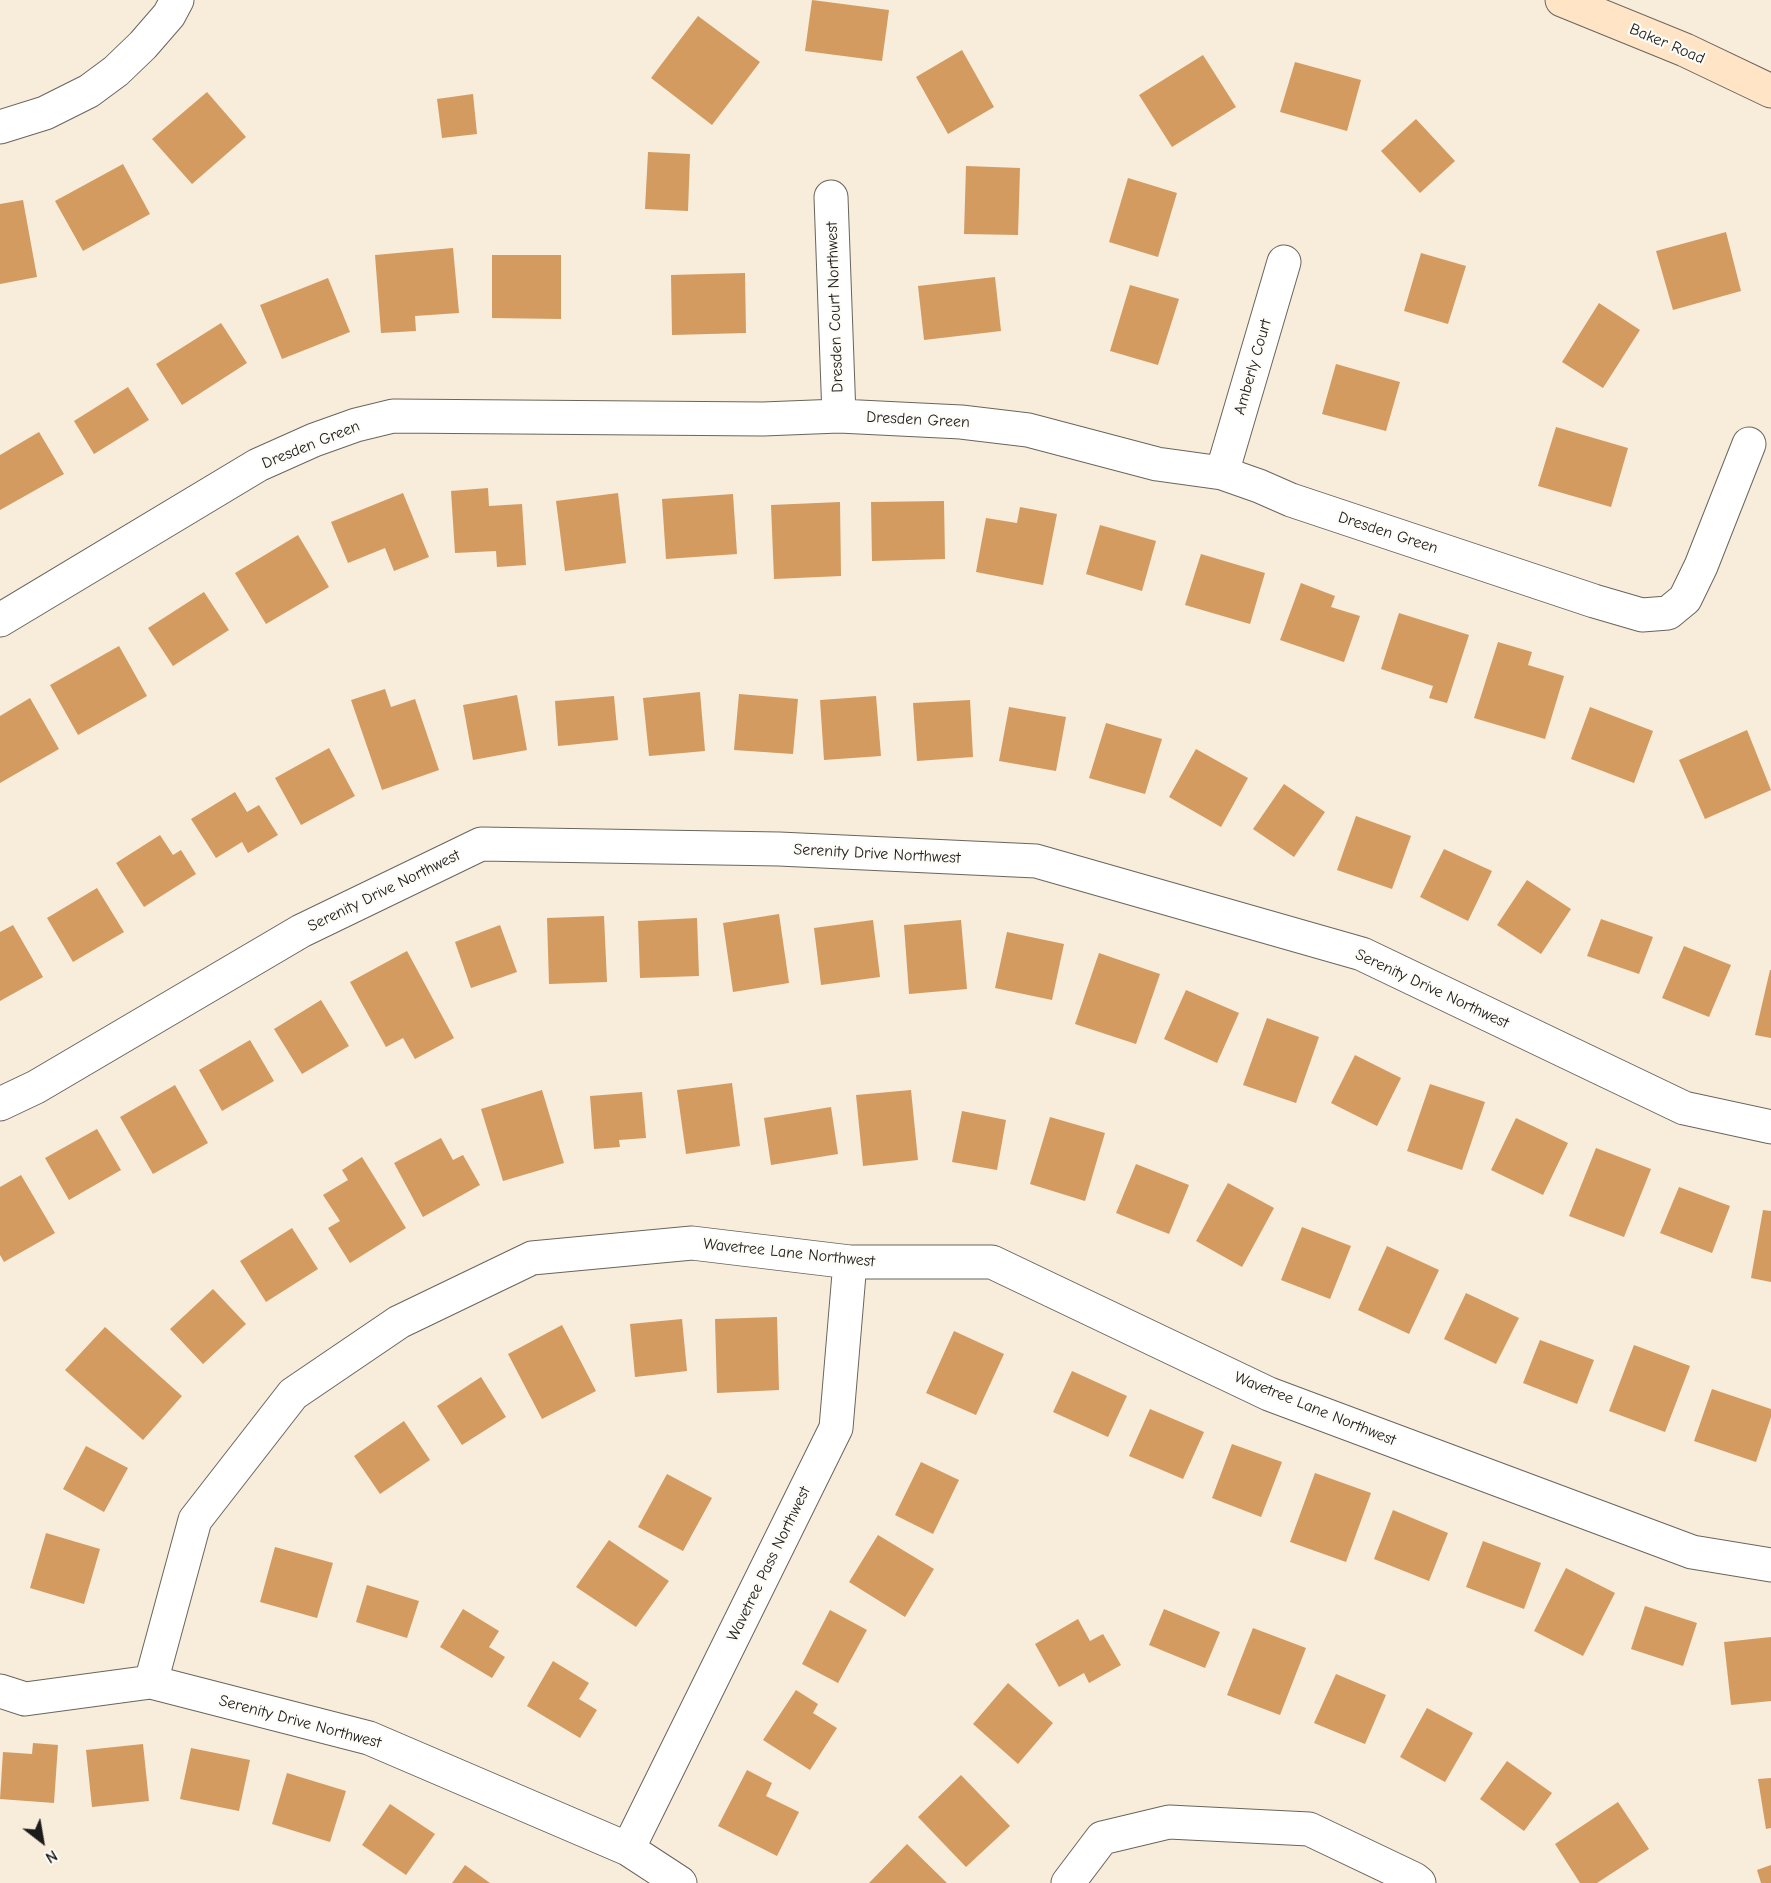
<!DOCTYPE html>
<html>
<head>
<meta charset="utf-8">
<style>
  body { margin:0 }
  #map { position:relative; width:1771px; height:1883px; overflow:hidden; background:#f8ecda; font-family:"Comic Neue",sans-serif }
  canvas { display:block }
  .north { position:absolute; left:12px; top:1811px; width:60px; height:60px; -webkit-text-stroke:4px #fdfcf7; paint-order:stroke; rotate:149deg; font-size:16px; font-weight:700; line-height:24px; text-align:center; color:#1c1c1c }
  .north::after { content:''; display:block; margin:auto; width:21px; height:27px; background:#1c1c1c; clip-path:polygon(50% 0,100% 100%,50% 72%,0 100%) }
</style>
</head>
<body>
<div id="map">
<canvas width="1771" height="1883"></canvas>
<div class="north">N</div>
</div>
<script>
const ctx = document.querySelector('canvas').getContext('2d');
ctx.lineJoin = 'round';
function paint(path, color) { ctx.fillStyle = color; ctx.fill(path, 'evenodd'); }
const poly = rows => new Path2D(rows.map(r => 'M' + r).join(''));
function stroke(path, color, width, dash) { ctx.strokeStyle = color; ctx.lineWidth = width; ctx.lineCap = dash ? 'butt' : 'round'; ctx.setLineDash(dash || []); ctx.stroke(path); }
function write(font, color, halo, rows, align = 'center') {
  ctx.font = font + ' "Comic Neue",sans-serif'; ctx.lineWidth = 4.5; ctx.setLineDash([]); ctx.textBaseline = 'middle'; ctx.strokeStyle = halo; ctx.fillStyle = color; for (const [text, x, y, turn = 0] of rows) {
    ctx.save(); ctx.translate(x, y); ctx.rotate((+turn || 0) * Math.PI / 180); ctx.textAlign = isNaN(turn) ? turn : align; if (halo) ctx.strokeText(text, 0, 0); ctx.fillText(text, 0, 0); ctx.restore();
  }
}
paint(poly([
  [812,0,889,10,882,61,805,51],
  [698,16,760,62,712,125,651,78],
  [962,50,994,107,948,134,916,77],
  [1203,55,1236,107,1172,147,1139,95],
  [1295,62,1361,80,1347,131,1280,112],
  [207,92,246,137,192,184,152,139],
  [473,94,477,134,442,138,437,99],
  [1416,119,1455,161,1420,193,1381,151],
  [648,152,690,154,688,211,645,209],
  [123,164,150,214,83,251,55,201],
  [966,166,1020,168,1018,235,964,234],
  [1128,178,1177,193,1158,257,1109,242],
  [23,200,37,277,0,284,0,204],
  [1726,232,1741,291,1673,310,1656,251],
  [453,248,459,313,415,316,416,331,381,333,375,255],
  [1421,253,1466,266,1448,324,1404,311],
  [492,255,561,255,561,319,492,318],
  [745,273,746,333,672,335,671,275],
  [995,277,1001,331,924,340,918,286],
  [328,278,350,332,282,359,260,305],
  [1130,285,1179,299,1158,365,1110,351],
  [1599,303,1640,330,1603,388,1562,362],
  [221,323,247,363,182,405,156,364],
  [1336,364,1400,382,1386,431,1322,414],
  [128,387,149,420,94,454,74,421],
  [1556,427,1628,448,1611,507,1538,486],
  [39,432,64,474,0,510,0,455],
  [488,488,489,506,522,504,526,565,497,567,496,551,455,553,451,491],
  [403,493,429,557,394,571,385,548,348,563,331,522],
  [618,493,626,563,565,571,556,501],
  [733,494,737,554,666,559,662,499],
  [944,501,945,559,872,561,871,502],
  [840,502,841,576,774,579,771,505],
  [1020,507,1057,514,1043,585,976,572,986,518,1017,523],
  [1100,525,1156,541,1142,591,1086,574],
  [298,535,329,587,266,624,235,573],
  [1201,554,1265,573,1250,624,1185,605],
  [1301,583,1335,596,1331,607,1360,616,1344,662,1280,640],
  [204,592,229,630,173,666,148,628],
  [1399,613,1469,635,1447,703,1429,698,1433,686,1381,669],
  [1498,642,1532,652,1528,665,1564,676,1545,739,1474,718],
  [119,646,147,696,78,735,50,685],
  [385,689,391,707,415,699,439,770,382,790,351,700],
  [700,692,705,751,649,756,643,698],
  [739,694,798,699,793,754,734,750],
  [517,695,527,750,473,760,463,705],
  [614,696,618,740,558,746,555,701],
  [876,696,881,756,824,760,820,700],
  [30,698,59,749,0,783,0,716],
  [970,700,973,757,917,761,913,703],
  [1009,707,1066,717,1056,771,999,761],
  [1590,707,1653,731,1634,783,1571,759],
  [1106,723,1162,739,1145,794,1089,778],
  [1747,730,1771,790,1705,819,1679,760],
  [329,748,355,796,301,825,275,778],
  [1196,749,1248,778,1221,827,1169,797],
  [1284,784,1325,812,1294,857,1253,829],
  [235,792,247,812,259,805,278,835,248,853,242,842,216,858,191,819],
  [1356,816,1411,836,1392,889,1337,870],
  [160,835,173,855,181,850,196,874,144,907,116,863],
  [1444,849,1492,871,1468,921,1420,897],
  [1527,880,1571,909,1541,954,1497,925],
  [97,888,124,932,73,962,47,918],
  [779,914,789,983,733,992,723,923],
  [604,916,607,982,549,984,547,918],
  [697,918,699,976,640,978,638,921],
  [1601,919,1653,937,1639,974,1587,956],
  [873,920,880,977,821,985,814,928],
  [961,920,967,989,909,994,904,925],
  [13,925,43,977,0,1001,0,932],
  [500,925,517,972,471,988,455,942],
  [1007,932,1064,944,1052,1000,995,988],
  [1684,946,1731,965,1709,1017,1662,998],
  [407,951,454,1038,415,1059,403,1038,386,1047,350,982],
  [1099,953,1160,974,1136,1044,1075,1024],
  [1770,970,1771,970,1771,1038,1755,1035],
  [1186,990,1239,1013,1217,1063,1164,1039],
  [321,1000,349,1046,302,1074,274,1029],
  [1267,1018,1319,1037,1296,1103,1243,1085],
  [250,1040,274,1081,222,1111,199,1070],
  [1355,1055,1401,1078,1377,1126,1331,1103],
  [732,1083,740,1146,686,1154,677,1090],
  [1430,1084,1485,1102,1462,1170,1407,1151],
  [175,1085,208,1143,153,1174,120,1117],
  [542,1090,564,1163,503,1181,481,1109],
  [911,1090,918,1160,863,1166,856,1095],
  [642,1092,646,1138,619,1140,620,1147,594,1149,590,1096],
  [831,1107,838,1154,771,1165,764,1118],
  [962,1111,1006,1120,997,1170,952,1162],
  [1050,1117,1105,1133,1085,1201,1030,1184],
  [1516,1118,1568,1143,1543,1195,1491,1170],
  [97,1129,121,1170,69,1200,45,1158],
  [441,1138,453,1160,463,1155,480,1185,423,1217,394,1163],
  [1596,1148,1651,1169,1624,1237,1569,1216],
  [362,1157,406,1228,350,1263,328,1228,340,1221,323,1195,348,1180,342,1170],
  [1136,1164,1189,1185,1169,1234,1116,1213],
  [21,1175,55,1233,4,1262,0,1255,0,1187],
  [1228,1183,1274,1208,1242,1267,1196,1241],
  [1679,1187,1730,1206,1712,1253,1660,1233],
  [1763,1210,1771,1211,1771,1282,1751,1278],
  [1302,1227,1351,1246,1330,1299,1281,1280],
  [292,1228,318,1269,266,1302,240,1261],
  [1387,1246,1439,1270,1409,1334,1358,1310],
  [213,1289,246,1324,203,1364,170,1329],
  [1466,1293,1519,1318,1496,1364,1444,1339],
  [777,1317,779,1390,717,1393,715,1319],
  [682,1319,687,1371,635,1377,630,1324],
  [562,1325,596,1391,542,1419,508,1354],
  [105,1327,182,1396,143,1440,65,1370],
  [954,1331,1004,1354,976,1415,926,1393],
  [1540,1340,1594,1360,1577,1404,1523,1383],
  [1634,1345,1690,1366,1665,1432,1609,1411],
  [1072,1371,1127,1396,1108,1437,1053,1412],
  [481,1377,506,1417,462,1445,437,1406],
  [1712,1389,1771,1409,1771,1417,1756,1462,1694,1441],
  [1150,1409,1204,1432,1183,1479,1129,1456],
  [404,1421,430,1460,380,1494,354,1456],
  [1232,1444,1282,1462,1261,1517,1212,1498],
  [86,1446,128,1468,104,1512,63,1489],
  [921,1462,959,1480,933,1534,895,1515],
  [1315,1473,1371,1493,1346,1562,1290,1542],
  [667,1474,712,1498,683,1551,638,1527],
  [1393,1510,1448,1533,1429,1581,1374,1559],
  [46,1533,100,1549,84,1604,30,1588],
  [878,1535,934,1569,905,1617,849,1582],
  [609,1540,669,1581,636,1627,576,1587],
  [1483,1541,1541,1563,1524,1609,1466,1587],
  [275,1547,333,1563,317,1618,260,1602],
  [1566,1568,1615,1593,1583,1656,1534,1631],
  [367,1585,419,1601,407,1638,356,1622],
  [1645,1606,1697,1623,1683,1666,1631,1649],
  [463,1609,499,1631,489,1647,505,1657,492,1678,440,1647],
  [1164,1609,1220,1632,1205,1668,1149,1645],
  [830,1610,867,1630,838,1683,802,1664],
  [1078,1619,1090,1641,1103,1634,1121,1665,1089,1683,1084,1673,1059,1687,1035,1644],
  [1253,1628,1306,1648,1280,1715,1227,1695],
  [1771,1637,1771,1701,1731,1705,1724,1642],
  [553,1661,589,1683,579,1699,597,1710,580,1738,527,1706],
  [1336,1674,1386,1695,1365,1744,1314,1723],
  [1008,1683,1053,1723,1018,1764,973,1724],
  [796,1690,818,1704,813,1713,837,1728,810,1770,763,1740],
  [1427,1708,1473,1733,1445,1782,1400,1757],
  [33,1743,58,1745,54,1803,0,1799,3,1752,32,1754],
  [143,1744,149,1801,92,1807,86,1750],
  [191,1748,250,1760,239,1811,180,1799],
  [1507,1761,1552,1793,1524,1831,1480,1799],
  [747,1770,772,1783,766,1796,799,1812,777,1856,718,1826],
  [287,1773,346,1791,330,1842,272,1824],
  [961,1775,1010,1826,966,1867,918,1817],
  [1771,1778,1771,1828,1766,1829,1758,1779],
  [1618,1802,1649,1849,1597,1883,1580,1883,1555,1844],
  [390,1804,435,1834,406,1875,362,1845],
  [907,1844,947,1883,869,1883],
  [465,1865,490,1883,452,1883],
  [1771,1865,1771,1883,1761,1883,1757,1870]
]), '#d39b60');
const street = poly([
  [0,127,45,113,89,91,116,71,143,45,169,15,177,0],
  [831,197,839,416],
  [1222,473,1284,262],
  [0,620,258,465,314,440,356,425,393,416,763,419,839,416,961,422,1028,430,1157,464,1222,473,1259,486,1291,500,1594,601,1642,615,1668,613,1685,599,1701,566,1749,444],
  [0,1104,36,1087,301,931,481,844,779,849,1036,861,1362,954,1684,1108,1771,1127],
  [151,1682,195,1520,293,1394,399,1322,532,1258,692,1243,850,1262,992,1262,1269,1394,1692,1552,1771,1565],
  [0,1691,25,1699,151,1682,369,1738,628,1849,680,1883],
  [628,1849,836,1428,850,1262],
  [1068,1883,1102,1838,1169,1822,1309,1829,1414,1879,1419,1883]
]);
const secondary = poly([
  [1562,0,1685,50,1771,91]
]);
stroke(street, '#69655e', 35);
stroke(secondary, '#69655e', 35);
stroke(street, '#fff', 33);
stroke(secondary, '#ffe4c6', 33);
write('16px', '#1c1c1c', '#fdfcf7', [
  ["Baker Road",1667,44,23],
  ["Dresden Court Northwest",835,307,-92],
  ["Amberly Court",1253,367,-74],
  ["Dresden Green",918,420,3],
  ["Dresden Green",311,445,-22],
  ["Dresden Green",1388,533,18],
  ["Serenity Drive Northwest",877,854,3],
  ["Serenity Drive Northwest",384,891,-26],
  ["Serenity Drive Northwest",1432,989,25],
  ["Wavetree Lane Northwest",789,1253,6],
  ["Wavetree Lane Northwest",1315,1409,22],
  ["Wavetree Pass Northwest",769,1564,-64],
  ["Serenity Drive Northwest",300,1722,15]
]);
</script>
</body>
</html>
